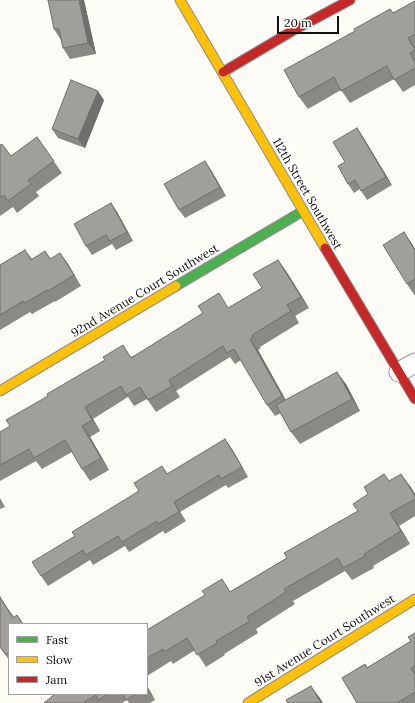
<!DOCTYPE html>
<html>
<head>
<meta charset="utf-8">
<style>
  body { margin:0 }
  #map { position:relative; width:415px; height:703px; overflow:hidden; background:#fdfcf7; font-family:Lora,serif }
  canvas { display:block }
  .legend { position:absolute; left:8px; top:623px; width:140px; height:72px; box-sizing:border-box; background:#fff; border:1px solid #a0a0a0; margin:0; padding:5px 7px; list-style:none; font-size:12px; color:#111 }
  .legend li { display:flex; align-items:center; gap:8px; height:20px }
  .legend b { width:20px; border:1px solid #a0a0a0 }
  .scale { position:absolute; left:277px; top:16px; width:62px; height:18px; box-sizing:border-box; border:2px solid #111; border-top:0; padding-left:5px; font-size:12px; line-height:14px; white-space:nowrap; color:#111; -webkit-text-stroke:3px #fff; paint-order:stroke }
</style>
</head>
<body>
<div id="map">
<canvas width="415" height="703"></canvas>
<ul class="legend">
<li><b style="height:5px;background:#4caf50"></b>Fast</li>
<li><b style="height:5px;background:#ffc107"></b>Slow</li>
<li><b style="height:5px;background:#c62828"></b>Jam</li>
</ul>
<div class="scale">20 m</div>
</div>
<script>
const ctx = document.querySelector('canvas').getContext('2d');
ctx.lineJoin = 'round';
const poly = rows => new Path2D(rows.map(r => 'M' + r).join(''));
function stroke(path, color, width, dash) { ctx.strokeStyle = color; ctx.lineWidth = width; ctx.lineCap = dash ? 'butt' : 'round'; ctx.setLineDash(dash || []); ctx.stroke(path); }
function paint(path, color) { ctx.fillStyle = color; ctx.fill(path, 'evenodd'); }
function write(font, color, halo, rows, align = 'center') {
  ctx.font = font + ' Lora,serif'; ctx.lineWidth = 4; ctx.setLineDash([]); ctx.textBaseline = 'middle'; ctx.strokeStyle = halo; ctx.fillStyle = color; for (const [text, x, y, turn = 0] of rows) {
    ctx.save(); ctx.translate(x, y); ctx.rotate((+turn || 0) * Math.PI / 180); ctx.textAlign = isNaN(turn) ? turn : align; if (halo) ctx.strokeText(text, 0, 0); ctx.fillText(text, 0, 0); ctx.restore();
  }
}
const street = poly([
  [399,372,415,363]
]);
const fast = poly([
  [176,286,303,211]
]);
const slow = poly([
  [180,0,325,248],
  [0,391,176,286],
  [248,703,415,599]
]);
const jam = poly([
  [223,72,294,30,350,0],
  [325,248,415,399]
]);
stroke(street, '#979795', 21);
stroke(fast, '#8e8d8b', 11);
stroke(slow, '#8e8d8b', 11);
stroke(jam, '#8e8d8b', 11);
stroke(street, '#fffffe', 19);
stroke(fast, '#4caf50', 9);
stroke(slow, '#ffc107', 9);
stroke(jam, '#c62828', 9);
paint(poly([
  [84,0,96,54,70,59,63,48,61,40,54,29],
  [415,1,415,85,403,92,394,79,350,103,341,90,308,109,299,97,390,9,393,13],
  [104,100,85,148,58,138,52,129],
  [357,128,363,137,392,185,367,200,360,189,354,193,348,184,345,162],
  [37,137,62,173,36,192,39,196,17,213,13,207,0,216,0,145,11,156],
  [205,161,211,170,226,196,185,218,179,210],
  [111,203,117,212,133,241,116,250,112,244,92,255,86,246],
  [404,232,415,249,415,296,407,284],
  [25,250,32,259,45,251,51,259,60,253,68,264,81,286,55,302,55,301,32,314,30,312,0,330,0,265],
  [278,260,286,271,309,308,295,316,299,323,260,347,261,348,258,350,286,400,346,384,360,411,300,444,291,432,281,413,275,416,267,405,241,360,235,364,230,357,176,391,180,397,156,412,147,399,134,406,128,397,93,419,100,431,90,437,109,470,90,481,82,469,72,452,42,469,36,461,0,481,0,432,131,357,229,308,262,288],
  [232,449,248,477,228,488,226,485,180,512,186,521,165,534,163,531,129,552,125,546,93,565,90,560,48,586,41,576,75,536,139,491,162,466,167,474],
  [389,481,410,486,415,494,415,516,399,526,410,544,373,566,374,568,352,580,345,571,293,601,295,604,256,629,258,633,224,654,225,655,206,667,195,650,173,664,171,661,147,676,147,630,231,591,287,558,358,511],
  [0,498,5,507,0,509],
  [0,597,14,617,17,615,23,624,9,624,9,660,0,647],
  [415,633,415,703,357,703,368,667,411,641],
  [147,686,155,700,150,703,129,703,127,700,122,703,44,703,55,694,147,694]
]), '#8a8986');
paint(poly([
  [79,0,84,0,96,54,88,43],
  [98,91,104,100,85,148,78,139],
  [357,128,363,137,392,185,386,177],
  [205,161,211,170,226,196,220,187],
  [111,203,117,212,133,241,127,232],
  [404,232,412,244,415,249,415,251],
  [60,253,68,264,81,286],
  [278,260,286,271,309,308,301,297],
  [287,305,295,316,299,323],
  [250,339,258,350,289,407,282,396],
  [337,372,346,384,360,411,352,399],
  [169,380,176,391,180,397,172,386],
  [85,407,93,419,100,431,92,420],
  [82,426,90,437,109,470,101,458],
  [225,439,232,449,248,477,242,467],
  [401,474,410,486,415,494,415,496],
  [174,502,180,512,186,521,179,512],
  [390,513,399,526,410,544,401,531],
  [147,686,155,700,147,689],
  [311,686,320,698,323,703,321,703]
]), '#716f6d');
const building = poly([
  [48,0,79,0,88,43,63,48,59,29,54,29,48,0],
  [415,1,415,34,408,38,415,50,410,53,415,62,415,68,394,80,387,66,341,91,334,77,299,97,284,70,355,31,354,29,390,9,393,13,415,1],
  [71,80,98,91,78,139,52,129,71,80],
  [357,128,386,177,361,191,355,180,348,184,338,166,345,162,333,142,357,128],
  [37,137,54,161,28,180,31,184,8,201,4,195,0,198,0,145,2,144,11,156,37,137],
  [205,161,220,187,179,210,164,184,205,161],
  [111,203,127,232,110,241,106,235,86,246,74,224,111,203],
  [404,232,414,249,415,249,415,279,407,284,383,245,404,232],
  [25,250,31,260,45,251,50,259,60,253,74,275,48,291,47,290,25,303,23,301,0,315,0,265,25,250],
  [278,260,301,297,287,305,291,311,252,335,253,337,250,339,282,396,267,405,234,349,227,353,223,346,169,380,172,386,148,400,140,387,126,395,121,386,85,407,92,420,82,426,101,458,82,469,65,440,34,458,29,449,0,465,0,432,10,426,6,420,48,396,47,394,105,360,103,357,123,345,131,358,203,313,198,306,219,293,228,308,262,288,253,274,278,260],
  [337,372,352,399,291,432,276,405,337,372],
  [225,439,242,467,221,479,219,475,174,502,179,512,158,524,157,521,122,542,118,536,86,555,83,550,41,576,32,562,75,536,72,532,139,491,134,483,162,466,167,474,225,439],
  [384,474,389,481,401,474,415,496,415,499,390,513,401,531,364,554,365,556,343,568,338,558,284,589,286,592,247,617,250,621,216,641,217,643,197,655,187,638,164,652,163,649,147,658,147,630,205,595,202,591,222,579,230,592,287,558,284,553,358,511,353,504,368,494,364,487,384,474],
  [0,597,13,618,17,615,23,624,9,624,9,652,6,655,0,647,0,597],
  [415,633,415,666,411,668,415,675,415,692,397,703,357,703,342,678,365,664,367,668,411,641,408,637,415,633],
  [311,686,321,703,288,703,286,700,311,686],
  [55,694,108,694,98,700,96,695,83,703,44,703,55,694],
  [123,694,136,694,126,700,123,694]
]);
paint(building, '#a19f9c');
stroke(building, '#716f6d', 1);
write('12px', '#111', '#fff', [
  ["112th Street Southwest",307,194,60],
  ["92nd Avenue Court Southwest",145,291,-31],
  ["91st Avenue Court Southwest",325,641,-32]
]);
</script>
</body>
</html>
